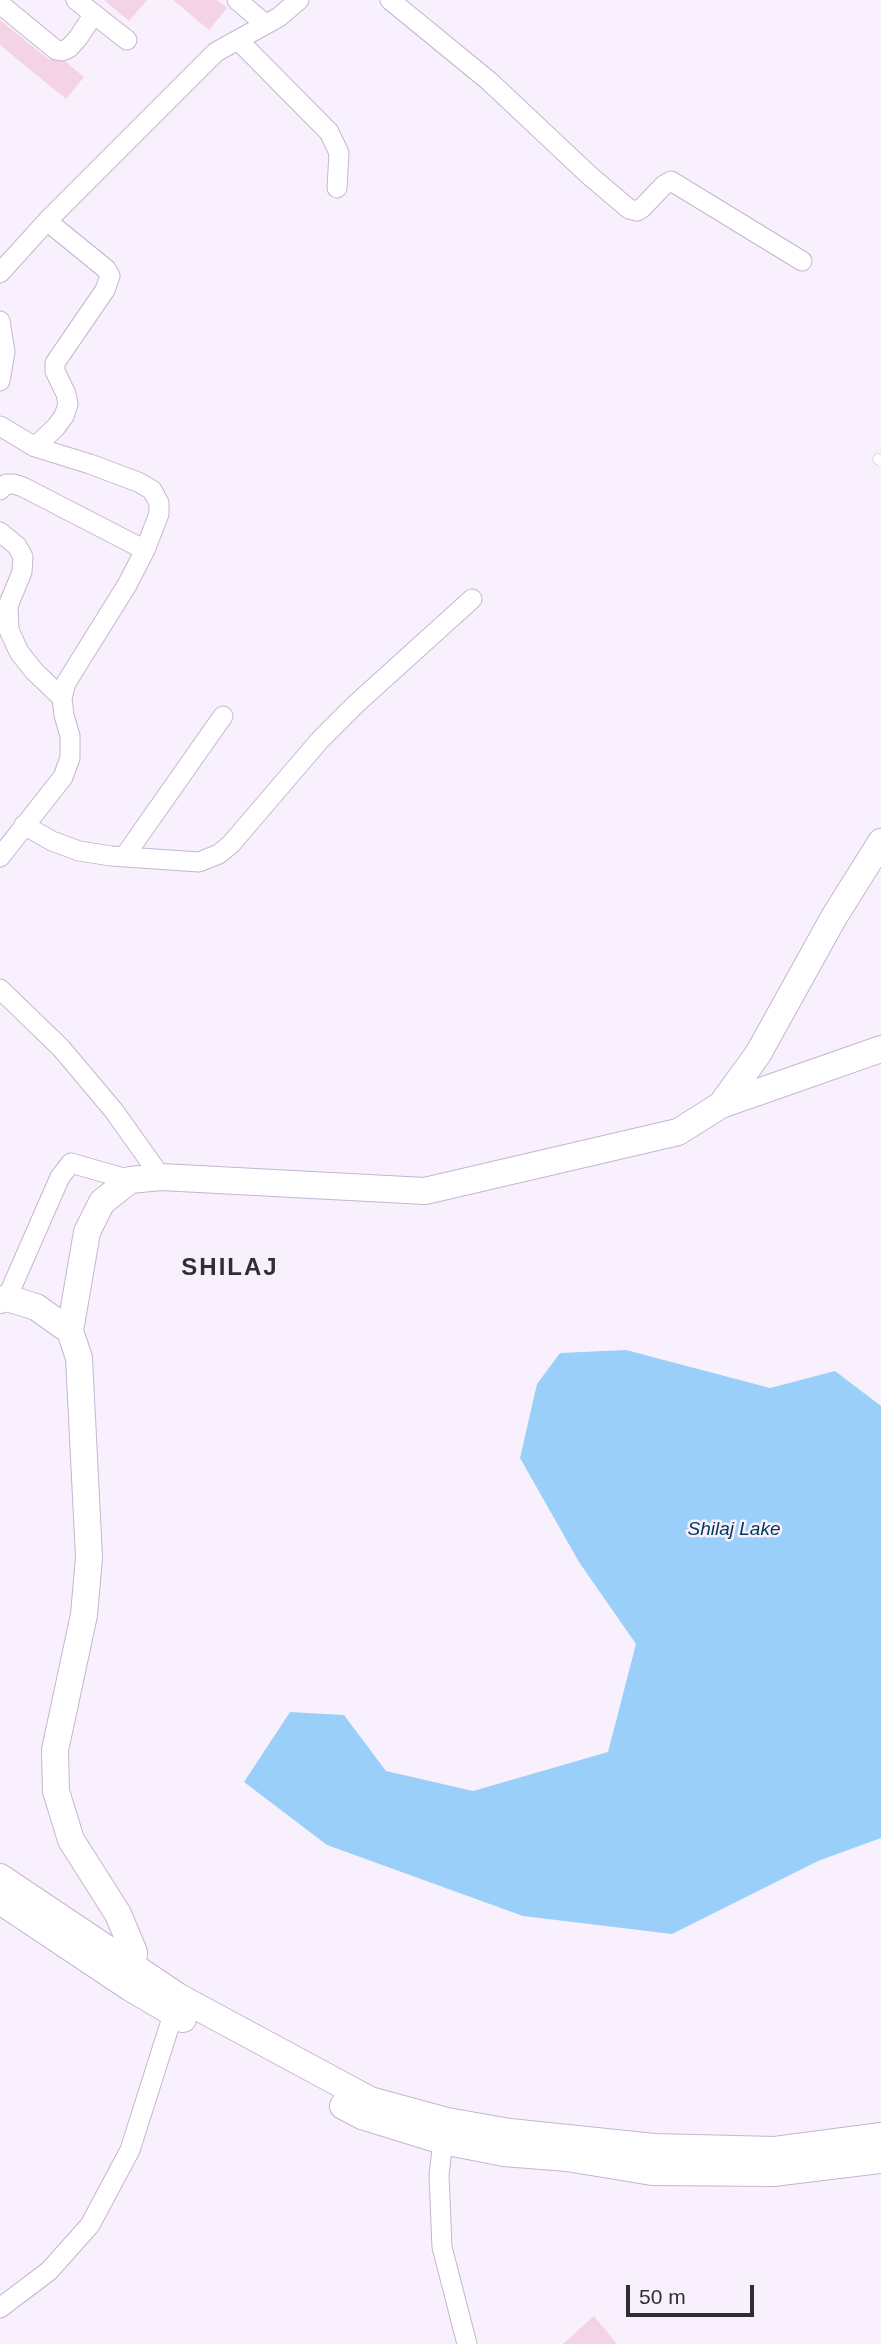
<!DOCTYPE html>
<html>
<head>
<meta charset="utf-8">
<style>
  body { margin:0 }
  #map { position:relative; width:881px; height:2344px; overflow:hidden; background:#f8f1fd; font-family:Arial,sans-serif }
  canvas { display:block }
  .scale { position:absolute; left:626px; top:2285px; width:128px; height:32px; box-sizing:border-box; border:4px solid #322c36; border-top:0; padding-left:9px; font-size:21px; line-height:24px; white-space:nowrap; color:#322c36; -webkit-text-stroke:5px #f8f1fd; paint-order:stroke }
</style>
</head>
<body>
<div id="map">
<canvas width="881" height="2344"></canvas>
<div class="scale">50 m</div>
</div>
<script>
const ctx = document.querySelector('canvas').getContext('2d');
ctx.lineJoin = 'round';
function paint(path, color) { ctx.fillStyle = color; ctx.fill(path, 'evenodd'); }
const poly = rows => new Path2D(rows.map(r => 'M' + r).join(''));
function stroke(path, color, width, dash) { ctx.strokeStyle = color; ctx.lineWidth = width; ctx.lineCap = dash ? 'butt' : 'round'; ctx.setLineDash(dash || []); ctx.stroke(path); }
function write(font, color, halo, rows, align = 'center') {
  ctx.font = font + ' Arial,sans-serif'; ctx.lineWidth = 5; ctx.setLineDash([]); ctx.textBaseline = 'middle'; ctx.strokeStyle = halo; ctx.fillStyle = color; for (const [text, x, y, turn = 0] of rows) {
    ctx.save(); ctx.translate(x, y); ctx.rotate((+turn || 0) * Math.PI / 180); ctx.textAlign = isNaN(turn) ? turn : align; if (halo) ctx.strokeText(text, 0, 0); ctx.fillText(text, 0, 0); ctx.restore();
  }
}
paint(poly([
  [626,1350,770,1388,835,1371,881,1406,881,1838,818,1861,672,1934,523,1916,327,1845,244,1782,290,1712,344,1715,386,1771,473,1791,608,1752,636,1644,579,1562,520,1458,537,1384,560,1353]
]), '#99cff9');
paint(poly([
  [104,0,147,0,129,21],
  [173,0,217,0,227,8,209,30],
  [0,20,48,59,66,62,84,77,66,99,0,45],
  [594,2316,617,2344,563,2344]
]), '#f3d3e4');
const lane = poly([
  [878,459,881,461]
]);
const street = poly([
  [76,0,127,40],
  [237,0,265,24],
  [390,0,489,81,590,176,629,209,637,211,642,208,664,185,671,181,802,261],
  [0,4,56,50,62,51,69,48,78,38,94,14],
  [238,40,329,132,339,153,337,188],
  [0,273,47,221,216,52,279,17,299,0],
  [0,321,5,352,0,381],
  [0,426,35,447,90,464,138,482,152,490,159,503,159,514,145,550,127,585,66,683,62,698,64,715,70,736,70,758,63,777,0,857],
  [35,447,56,427,64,416,68,404,66,394,55,371,55,363,105,290,110,276,106,269,47,221],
  [0,490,6,484,14,484,23,487,145,550],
  [0,532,17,546,23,557,22,572,8,606,9,630,19,652,34,671,62,698],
  [24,825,52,841,79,851,111,856,199,862,219,854,231,844,320,740,356,704,472,599],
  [124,857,223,716],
  [0,989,61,1048,114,1111,161,1177],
  [7,1298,60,1177,71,1163,130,1180],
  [443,2141,439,2175,442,2247,467,2344],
  [0,2308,49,2271,90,2225,130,2150,177,2002]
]);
const secondary = poly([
  [721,1105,881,1049],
  [0,1300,7,1298,36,1307,70,1331,79,1358,89,1557,84,1615,55,1750,56,1791,71,1840,118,1914,134,1952,132,1975],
  [70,1331,87,1232,102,1202,130,1180,161,1177,425,1191,678,1132,721,1105,758,1054,834,917,881,842],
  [0,1877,179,1997,370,2100,447,2121,510,2132,654,2147,775,2150,881,2136],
  [0,1901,129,1987,183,2019],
  [343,2106,362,2116,443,2141,504,2153,567,2158,652,2172,773,2173,881,2160]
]);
stroke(lane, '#c5b5d1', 11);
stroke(street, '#c5b5d1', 21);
stroke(secondary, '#c5b5d1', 28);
stroke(lane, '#fff', 10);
stroke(street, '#fff', 19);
stroke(secondary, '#fff', 26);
write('italic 19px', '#003859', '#f8f1fd', [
  ["Shilaj Lake",734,1530]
]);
ctx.letterSpacing = '2px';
write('bold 24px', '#322c36', '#f8f1fd', [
  ["SHILAJ",230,1268]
]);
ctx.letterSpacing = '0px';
</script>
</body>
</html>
